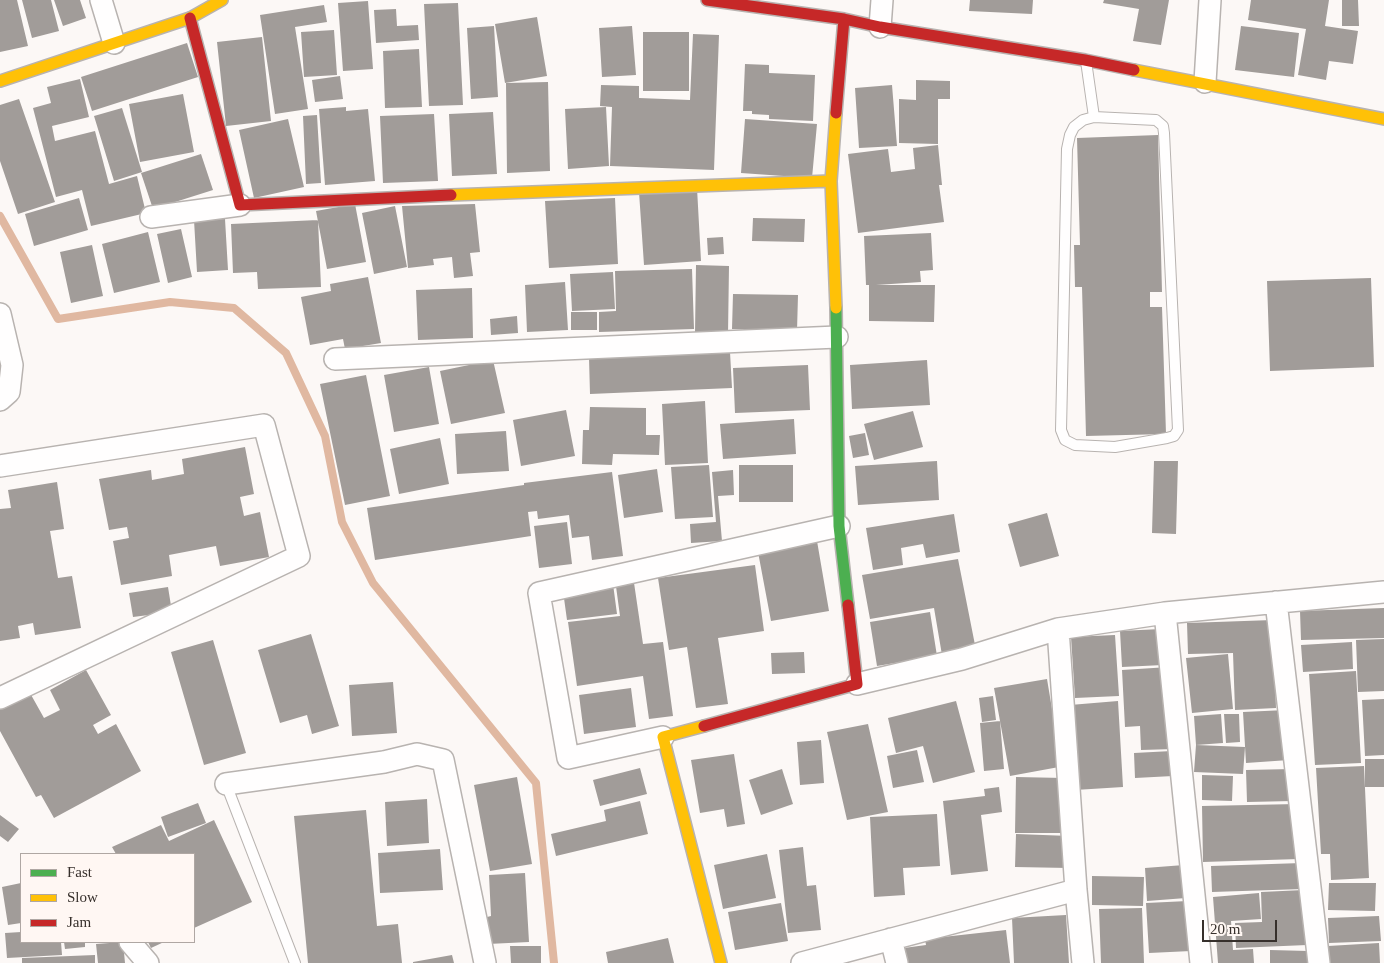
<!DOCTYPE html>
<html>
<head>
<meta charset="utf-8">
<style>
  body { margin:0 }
  #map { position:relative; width:1384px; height:963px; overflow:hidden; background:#fcf8f6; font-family:Georgia,serif }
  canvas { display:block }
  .legend { position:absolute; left:20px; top:853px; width:175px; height:90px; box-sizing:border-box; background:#fff7f3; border:1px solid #afa7a3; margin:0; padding:6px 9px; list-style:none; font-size:15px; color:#37302c }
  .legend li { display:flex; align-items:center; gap:10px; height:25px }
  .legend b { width:25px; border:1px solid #afa7a3 }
  .scale { position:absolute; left:1202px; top:920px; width:75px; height:22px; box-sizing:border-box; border:2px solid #37302c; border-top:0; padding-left:6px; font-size:15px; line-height:18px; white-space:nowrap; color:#37302c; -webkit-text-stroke:4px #fff7f3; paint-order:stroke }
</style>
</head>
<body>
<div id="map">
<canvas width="1384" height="963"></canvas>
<ul class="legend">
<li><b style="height:6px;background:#4caf50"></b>Fast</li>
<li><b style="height:6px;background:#ffc107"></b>Slow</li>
<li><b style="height:6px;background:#c62828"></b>Jam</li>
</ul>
<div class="scale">20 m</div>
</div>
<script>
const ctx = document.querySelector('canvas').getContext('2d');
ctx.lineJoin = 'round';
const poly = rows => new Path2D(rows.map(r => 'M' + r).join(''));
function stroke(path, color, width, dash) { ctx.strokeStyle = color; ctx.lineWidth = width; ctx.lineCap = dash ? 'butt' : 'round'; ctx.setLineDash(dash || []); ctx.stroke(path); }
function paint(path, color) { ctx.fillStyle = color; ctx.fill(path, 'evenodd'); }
stroke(poly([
  [0,216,58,319,170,302,234,308,286,353,325,436,342,522,373,583,536,783,554,963]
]), '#e0b8a1', 8);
paint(poly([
  [0,0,17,0,28,46,0,52],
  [22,0,51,0,59,31,32,38],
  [54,0,80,0,86,18,63,26],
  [970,0,1033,0,1032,14,969,11],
  [1104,0,1169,0,1161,45,1133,41,1139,9,1103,3],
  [1251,0,1329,0,1325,26,1358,31,1353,64,1329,61,1326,80,1298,75,1306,29,1248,20],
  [1342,0,1358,0,1359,26,1342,26],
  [368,1,373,69,343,71,338,3],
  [458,3,463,105,429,106,424,4],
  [324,5,327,22,295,27,308,109,275,114,260,15],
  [396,9,397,26,418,25,419,40,376,43,374,10],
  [537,17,547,76,505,83,495,24],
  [494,26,498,97,471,99,467,28],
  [632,26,636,75,602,77,599,28],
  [1241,26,1299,33,1294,77,1235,70],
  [334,30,337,75,304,77,301,32],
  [643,32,689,32,689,91,643,91],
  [693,34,719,35,714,170,610,166,612,107,600,106,601,85,639,86,639,98,690,100],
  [262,37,271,121,226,126,217,42],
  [187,43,198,77,92,111,81,77],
  [419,49,422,107,385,108,383,51],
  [745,64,769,65,769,73,815,75,813,121,769,119,769,115,752,114,752,111,743,111],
  [340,76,343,99,315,102,312,80],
  [80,79,89,117,52,126,55,141,95,131,109,184,137,176,146,213,91,226,82,190,56,197,33,108,51,103,47,87],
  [916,80,950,81,950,99,938,99,938,144,899,143,899,99,916,100],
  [548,82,550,171,507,173,506,83],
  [892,85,897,146,859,148,855,88],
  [183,94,194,152,140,162,129,104],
  [19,99,55,202,18,214,0,161,0,105],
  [346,107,346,111,368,109,375,181,325,185,319,109],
  [606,107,609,166,568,169,565,109],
  [122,108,142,172,114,181,94,116],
  [493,112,497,174,452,176,449,114],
  [434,114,438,181,383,183,380,116],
  [317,115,321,183,306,184,303,116],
  [288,119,304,187,254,198,239,130],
  [745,119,817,124,812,178,741,173],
  [1158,135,1162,292,1150,292,1150,307,1162,307,1166,434,1086,436,1082,287,1075,287,1074,245,1080,245,1077,138],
  [938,145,942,185,939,185,944,222,858,233,848,154,888,149,891,172,915,169,913,148],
  [201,154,213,190,153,209,141,173],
  [697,188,701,261,644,265,639,192],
  [79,198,88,230,34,246,25,214],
  [615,198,618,264,549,268,545,201],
  [355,204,366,262,327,269,316,211],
  [475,204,480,252,470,253,473,276,454,278,452,257,433,259,434,265,408,268,402,206],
  [395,206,407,267,374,274,362,213],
  [753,218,805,219,804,242,752,241],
  [225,219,228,270,197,272,194,220],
  [318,220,321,287,258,289,257,272,233,273,231,224],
  [181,229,192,277,168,283,157,234],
  [148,232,160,282,114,293,102,244],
  [931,233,933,270,920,271,921,282,876,285,935,285,934,322,869,321,869,285,866,285,864,236],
  [723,237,724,254,708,255,707,238],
  [92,245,103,296,71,303,60,252],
  [696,265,729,266,728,334,695,333],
  [692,269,694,329,599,332,599,312,616,311,615,271],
  [613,272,615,309,572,311,570,274],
  [368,277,381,343,345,349,343,339,310,345,301,297,331,291,330,284],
  [1371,278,1374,367,1270,371,1267,281],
  [565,282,568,330,527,332,525,285],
  [472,288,473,338,418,340,416,290],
  [733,294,798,295,797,331,732,329],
  [571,312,597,312,597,330,571,330],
  [517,316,518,333,491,335,490,319],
  [730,352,732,388,590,394,589,358],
  [493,360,505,413,451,424,440,371],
  [927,360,930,405,852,409,850,365],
  [808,365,810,410,735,413,733,368],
  [429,367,439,424,394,432,384,375],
  [366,375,390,496,345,505,320,384],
  [705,401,708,463,665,465,662,404],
  [590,407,646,408,646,435,660,435,659,455,613,454,612,465,582,464,583,430,589,430],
  [566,410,575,456,521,466,513,420],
  [913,411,923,447,874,460,864,424],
  [794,419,796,454,723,459,720,424],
  [506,431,509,471,457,474,455,434],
  [865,433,869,455,853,458,849,436],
  [440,438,449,484,399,494,390,449],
  [245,447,254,494,240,497,244,516,260,512,269,557,220,566,216,546,169,555,172,576,121,585,113,541,129,538,127,527,109,530,99,479,151,470,152,480,184,474,182,459],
  [937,461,939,500,858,505,855,466],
  [1154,461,1178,461,1176,534,1152,533],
  [709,465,713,517,675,519,671,467],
  [739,465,793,465,793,502,739,502],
  [657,469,663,512,624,518,618,475],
  [733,470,734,495,718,496,722,541,691,543,690,524,716,522,712,472],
  [612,472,623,556,592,560,589,536,572,538,569,515,538,519,537,511,528,512,531,536,375,560,367,508,524,485,524,483],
  [57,482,64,529,50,531,58,578,72,576,81,628,35,635,33,623,18,626,20,638,0,641,0,509,11,508,8,490],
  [1047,513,1059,556,1020,567,1008,524],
  [954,514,960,552,926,558,923,544,901,548,903,565,873,570,866,528],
  [567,522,572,564,539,568,534,526],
  [817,541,829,611,771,621,758,552],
  [958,559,976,650,942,655,934,608,870,619,862,575],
  [755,565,764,631,718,638,728,704,696,708,687,647,669,650,658,578],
  [633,576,643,644,663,642,673,716,649,719,643,676,577,686,568,622,620,616,615,579],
  [613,584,617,614,567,620,563,591],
  [168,587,172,612,133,617,129,593],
  [1384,608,1384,638,1301,640,1300,611],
  [930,612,937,656,877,666,870,622],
  [1273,620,1276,708,1235,710,1233,653,1188,654,1187,623],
  [1161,629,1163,665,1122,667,1120,631],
  [311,634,339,726,312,734,307,715,280,723,258,650],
  [1115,635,1119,696,1075,698,1071,637],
  [1384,639,1384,691,1358,692,1356,640],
  [213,640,246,753,204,765,171,652],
  [1352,642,1353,669,1303,672,1301,645],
  [804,652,805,673,772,674,771,653],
  [1228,654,1233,709,1192,713,1186,658],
  [1169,667,1174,749,1141,750,1140,726,1125,727,1122,670],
  [86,670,111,715,93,725,98,734,116,724,141,771,54,818,41,795,36,797,0,731,0,710,30,693,44,718,60,710,50,690],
  [1356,671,1361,763,1315,765,1309,674],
  [1047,679,1057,739,1055,740,1059,767,1010,776,994,688],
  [393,682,397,733,352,736,349,685],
  [631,688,636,727,584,734,579,695],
  [993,696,996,720,982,722,979,698],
  [1384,699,1384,755,1365,756,1362,700],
  [956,701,975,772,933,783,923,746,896,753,888,718],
  [1118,701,1123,787,1075,790,1070,705],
  [1286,710,1289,760,1246,763,1243,712],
  [1221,714,1223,743,1196,745,1245,747,1243,774,1194,772,1196,745,1194,716],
  [1224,714,1239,714,1240,742,1226,743],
  [1000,721,1004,769,984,771,980,723],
  [868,724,888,812,847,820,827,732],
  [821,740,824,783,800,785,797,742],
  [917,750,924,782,893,788,887,756],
  [1172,751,1173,776,1135,778,1134,753],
  [734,754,745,824,727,827,724,809,700,813,691,760],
  [1365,759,1384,759,1384,787,1365,787],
  [1364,766,1369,878,1331,880,1330,854,1321,854,1316,768],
  [640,768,647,794,600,806,593,780],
  [782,769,793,804,761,815,749,780],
  [1292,769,1293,801,1247,802,1246,770],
  [1202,775,1233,776,1232,801,1202,800],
  [517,777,532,864,490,871,474,785],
  [1016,777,1064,778,1063,833,1015,833],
  [999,787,1002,812,981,815,988,871,951,875,943,801,985,796,984,789],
  [427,799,429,843,387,846,385,802],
  [640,801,648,834,556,856,551,834,606,821,604,810],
  [198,803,206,823,168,837,161,817],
  [1297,804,1299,859,1203,862,1202,806],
  [366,810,377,926,398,924,402,963,308,963,294,816],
  [937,814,940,866,903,868,905,895,874,897,870,817],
  [0,815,19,829,8,842,0,836],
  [214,820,252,902,194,928,194,854,116,854,112,847,161,825,169,841],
  [1016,834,1070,836,1069,868,1015,867],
  [803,847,807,886,816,885,821,930,788,933,779,850],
  [440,849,443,890,380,893,378,853],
  [767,854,776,898,723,909,714,865],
  [1302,863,1303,889,1212,892,1211,866],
  [1184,865,1186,898,1147,901,1145,868],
  [525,873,529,942,488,944,487,917,491,916,489,875],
  [1092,876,1144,877,1143,906,1092,905],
  [21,883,21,923,8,925,2,887],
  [1329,883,1376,883,1375,911,1328,910],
  [1304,890,1307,945,1236,948,1235,923,1262,922,1261,892],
  [1259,893,1261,919,1231,921,1233,950,1253,949,1254,963,1218,963,1213,897],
  [1188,901,1191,951,1149,953,1146,903],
  [781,903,788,941,735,950,728,912],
  [1142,908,1144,963,1101,963,1099,909],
  [1066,915,1069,963,1014,963,1012,918],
  [1379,916,1381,941,1329,943,1328,918],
  [1006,930,1010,963,906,963,904,948,926,945,925,939],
  [21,932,21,942,61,942,62,955,7,958,5,933],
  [668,938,674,963,608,963,606,952],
  [64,942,85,942,85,947,65,949],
  [123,942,125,963,98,963,96,944],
  [148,942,164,942,151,948],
  [1379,943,1380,963,1328,963,1328,946],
  [510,946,541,946,541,963,511,963],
  [1270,950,1308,951,1308,963,1270,963],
  [95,955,95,963,22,963,22,958],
  [452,955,454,963,413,963,413,962]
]), '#a19c99');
const lane = poly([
  [1086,61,1094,117],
  [1094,117,1156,120,1163,126,1164,133,1178,430,1174,436,1167,438,1115,447,1075,445,1065,440,1061,430,1067,149,1070,135,1074,127,1083,120,1094,117],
  [226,784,295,963]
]);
const street = poly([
  [101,0,114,43],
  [880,27,882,0],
  [1205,82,1210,0],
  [151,217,240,205],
  [0,314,12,365,9,392,0,400],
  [335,359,837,337],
  [0,466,264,425,299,556,0,698],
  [1276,602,1319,963],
  [1165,613,1384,592],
  [1058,629,1076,890,1083,963],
  [857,684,962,659,1058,629,1165,613,1201,963],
  [663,737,568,758,539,593,839,526],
  [226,784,384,762,417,754,443,760,485,963],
  [891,939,897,963],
  [130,942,148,963],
  [802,963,1076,890]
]);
const fast = poly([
  [836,308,839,526,848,605]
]);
const slow = poly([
  [1134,70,1384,119],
  [0,81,190,18,222,0],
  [451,195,831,181],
  [836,308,831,181,836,113],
  [704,726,663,737,721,963]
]);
const jam = poly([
  [707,0,844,19,880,27,1085,60,1134,70],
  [190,18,240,205,451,195],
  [836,113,844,19],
  [704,726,857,684,848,605]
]);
stroke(lane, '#b8b3b0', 12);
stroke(street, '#b8b3b0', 24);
stroke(fast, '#b8b3b0', 14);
stroke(slow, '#b8b3b0', 14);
stroke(jam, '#b8b3b0', 14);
stroke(lane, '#fffefe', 10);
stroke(street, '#fffefe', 21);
stroke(fast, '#4caf50', 11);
stroke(slow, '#ffc107', 11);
stroke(jam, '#c62828', 11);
</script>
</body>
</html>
